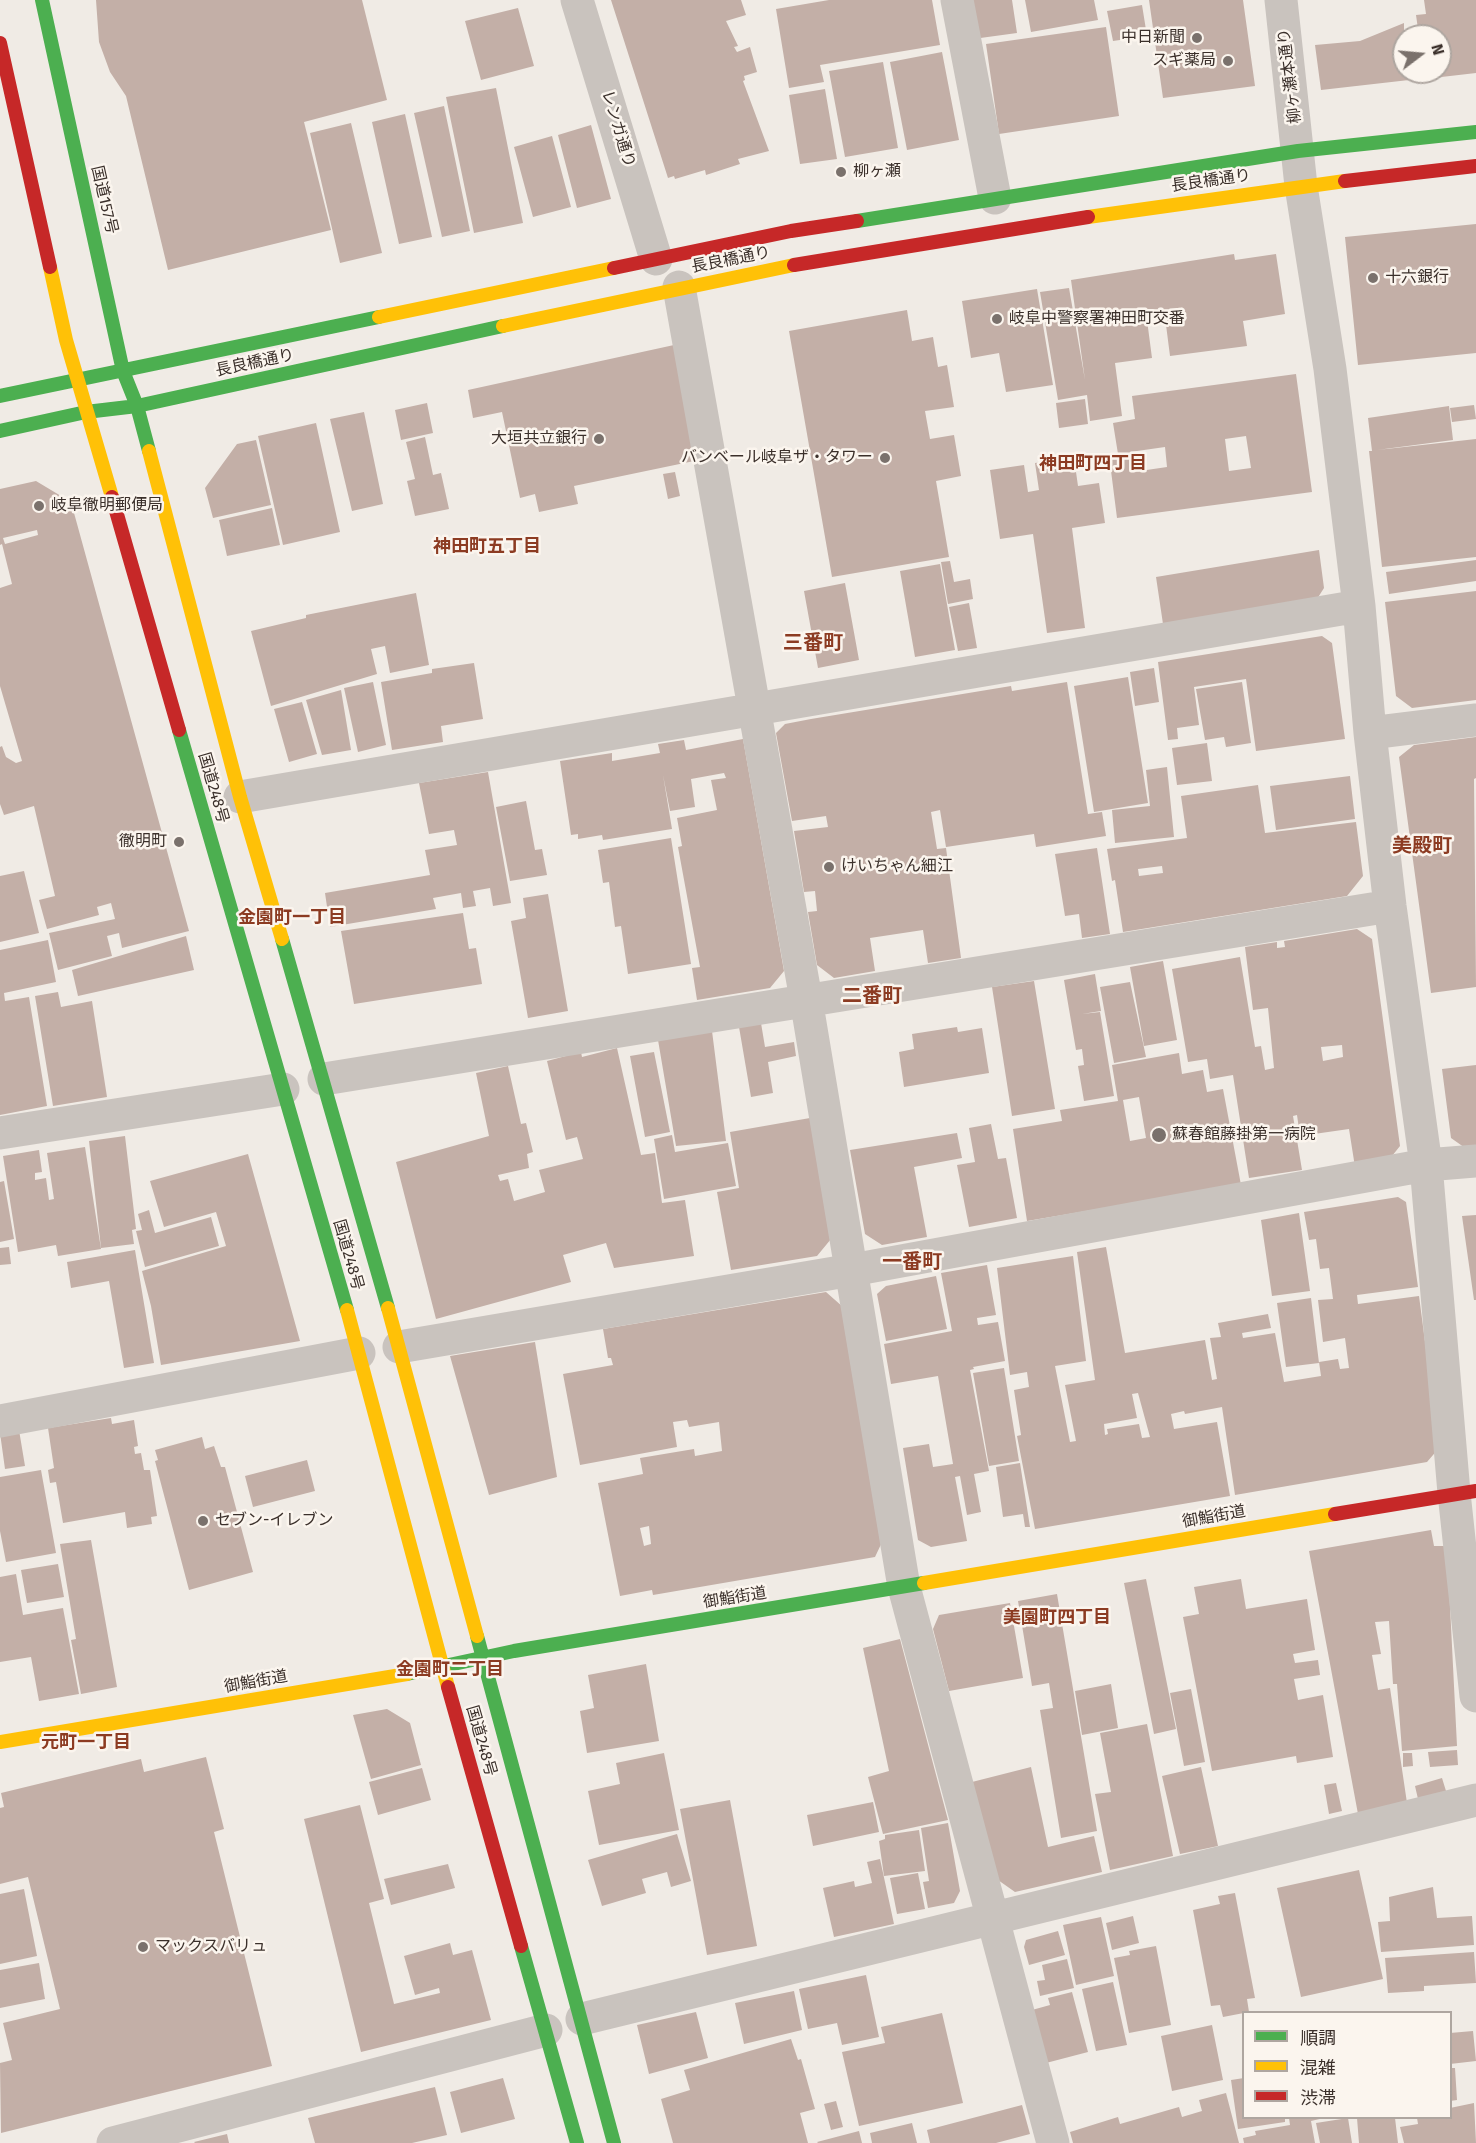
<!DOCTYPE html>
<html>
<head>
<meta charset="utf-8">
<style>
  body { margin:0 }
  #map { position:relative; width:1476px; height:2143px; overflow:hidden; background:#f0ebe5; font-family:"Fira Sans","Noto Sans JP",sans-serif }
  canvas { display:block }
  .legend { position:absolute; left:1242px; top:2011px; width:210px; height:108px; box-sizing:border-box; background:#fbf5ee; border:2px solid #aea6a0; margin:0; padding:8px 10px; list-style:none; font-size:18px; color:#3b302b }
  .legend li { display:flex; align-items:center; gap:12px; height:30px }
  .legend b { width:30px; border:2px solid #aea6a0 }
  .north { position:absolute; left:1392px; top:24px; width:60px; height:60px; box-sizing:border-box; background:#fbf5ee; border:2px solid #aea6a0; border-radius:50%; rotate:74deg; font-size:16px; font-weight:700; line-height:24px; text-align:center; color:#3b302b }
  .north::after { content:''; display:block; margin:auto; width:21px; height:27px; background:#7a716c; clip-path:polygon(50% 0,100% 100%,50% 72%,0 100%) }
</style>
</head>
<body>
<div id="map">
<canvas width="1476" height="2143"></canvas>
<ul class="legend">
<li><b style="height:8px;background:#4caf50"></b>順調</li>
<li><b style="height:8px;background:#ffc107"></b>混雑</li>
<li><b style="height:8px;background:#c62828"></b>渋滞</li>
</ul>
<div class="north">N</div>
</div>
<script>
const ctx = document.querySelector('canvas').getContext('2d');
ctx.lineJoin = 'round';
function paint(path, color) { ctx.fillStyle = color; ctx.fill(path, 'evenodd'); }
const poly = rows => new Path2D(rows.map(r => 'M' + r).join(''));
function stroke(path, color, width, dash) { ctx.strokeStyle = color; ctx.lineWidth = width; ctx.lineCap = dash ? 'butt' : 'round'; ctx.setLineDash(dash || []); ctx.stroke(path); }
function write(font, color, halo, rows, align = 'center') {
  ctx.font = font + ' "Fira Sans","Noto Sans JP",sans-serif'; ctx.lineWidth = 5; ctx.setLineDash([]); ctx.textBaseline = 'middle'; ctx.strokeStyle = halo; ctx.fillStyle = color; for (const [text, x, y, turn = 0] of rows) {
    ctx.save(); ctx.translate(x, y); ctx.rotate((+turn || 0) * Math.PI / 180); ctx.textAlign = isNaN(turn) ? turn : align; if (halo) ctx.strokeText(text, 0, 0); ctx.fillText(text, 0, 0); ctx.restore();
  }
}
paint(poly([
  [96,0,362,0,387,100,304,122,331,230,168,270,126,96,110,72,99,42],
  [611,0,741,0,746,15,726,21,738,46,734,47,737,52,750,47,757,72,744,76,745,80,743,81,769,151,738,159,740,164,706,175,705,170,675,179,674,176,668,178],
  [829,0,932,0,940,45,820,65,824,82,789,88,776,9],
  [966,0,1012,0,1017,33,973,39],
  [1025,0,1094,0,1098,20,1031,32],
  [1149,0,1243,0,1255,86,1163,98],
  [1424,0,1476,0,1476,73,1424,79,1423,72,1440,72,1440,36,1419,36,1416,15,1426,14],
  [1142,5,1147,36,1113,41,1107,11],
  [518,8,534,66,481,80,465,21],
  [1404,23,1404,72,1409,72,1409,80,1321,90,1315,45,1360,41],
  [1106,27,1119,116,999,134,986,44],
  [942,52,959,140,907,150,890,62],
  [883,62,898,148,845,157,829,71],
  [496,88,523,223,474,233,446,97],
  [825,89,837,159,800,164,789,95],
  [444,106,470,231,442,237,414,113],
  [405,114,432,237,399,244,372,122],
  [351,123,382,253,340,263,310,133],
  [591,125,611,199,577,208,558,135],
  [552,136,571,207,533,217,514,147],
  [1476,224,1476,353,1358,365,1345,237],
  [1234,254,1235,260,1276,254,1285,314,1243,321,1247,346,1170,356,1165,317,1147,320,1152,358,1115,363,1122,416,1090,421,1087,395,1058,400,1040,292,1069,288,1085,380,1071,280],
  [1037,289,1053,385,1006,392,999,353,971,358,962,301],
  [907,310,912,341,933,337,938,367,947,365,954,407,925,411,930,439,954,435,961,476,936,481,949,557,832,577,789,331],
  [674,345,694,461,574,486,578,504,539,512,535,494,520,498,502,412,473,418,468,390],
  [1296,374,1312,492,1117,518,1109,455,1118,454,1113,423,1135,419,1132,396],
  [1246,436,1251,468,1229,471,1225,439],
  [1165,447,1167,467,1133,472,1130,452],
  [1085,399,1088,424,1059,428,1056,403],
  [427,403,433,433,401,440,395,410],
  [1474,405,1476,419,1452,422,1450,408],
  [1449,406,1453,440,1377,450,1476,439,1476,557,1382,567,1369,451,1372,451,1368,418],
  [364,412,383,504,352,511,330,419],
  [316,423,340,532,283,545,258,436],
  [425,437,433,475,441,473,449,509,415,516,407,481,415,479,406,442],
  [256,440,271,505,213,518,205,488,237,444],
  [1074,458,1078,486,1099,483,1105,523,1072,528,1085,628,1047,633,1033,534,1000,539,990,470,1024,465,1028,492,1039,490,1035,463],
  [675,472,680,496,668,499,663,474],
  [36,481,71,502,189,931,122,948,119,933,107,936,112,956,58,970,49,933,115,919,111,903,97,907,99,915,47,929,39,900,55,896,34,806,4,815,0,804,0,747,2,746,6,757,16,763,22,761,0,686,0,588,12,584,2,544,0,545,0,489],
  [37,530,38,535,5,544,3,538],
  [272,508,280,545,227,556,219,520],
  [1319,550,1324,588,1317,599,1163,624,1156,577],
  [1476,560,1476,581,1389,594,1386,572],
  [950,561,954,582,970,579,973,599,948,604,941,562],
  [940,564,955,650,915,657,900,571],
  [845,583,859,660,818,668,804,591],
  [1476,591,1476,700,1412,708,1396,696,1385,602],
  [416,593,429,665,390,673,385,646,371,649,377,674,271,706,251,631,306,618,306,615],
  [969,603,977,648,958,651,949,607],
  [1322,636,1332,643,1345,739,1256,751,1246,679,1194,687,1199,725,1177,728,1178,739,1168,740,1158,662],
  [474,663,483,719,441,726,443,742,392,750,381,682,432,673,432,669],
  [1154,668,1159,702,1135,706,1130,672],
  [1128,677,1148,803,1094,812,1074,686],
  [373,682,386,745,358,752,344,688],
  [1067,682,1088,814,1102,812,1106,836,1036,847,1034,834,946,847,940,810,931,812,937,849,946,848,961,958,928,963,923,930,870,938,875,971,834,978,817,965,808,912,817,911,815,891,804,892,794,831,828,827,826,816,792,821,776,733,785,724,811,719,1011,686,1012,691],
  [1242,682,1251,743,1226,747,1224,737,1205,740,1196,689],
  [341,690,351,750,322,755,306,700],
  [302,702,317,754,289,762,274,709],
  [1476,737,1476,778,1474,779,1476,987,1431,993,1399,757,1414,745],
  [743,739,784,971,770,988,697,1000,692,968,700,967,678,847,682,846,677,818,717,810,711,780,726,778,724,773,691,779,695,807,670,811,663,775,672,829,603,840,602,835,578,839,578,834,571,835,560,761,612,753,612,761,660,753,658,744,684,740,686,750],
  [1207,743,1212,781,1177,785,1172,748],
  [1167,767,1174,837,1115,843,1112,810,1150,806,1146,770],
  [488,772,511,903,493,906,490,888,473,891,476,906,463,908,461,893,433,898,436,909,330,927,325,893,430,875,425,850,457,845,454,830,429,834,419,783],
  [1350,776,1355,819,1276,830,1270,786],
  [1258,785,1265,833,1356,822,1363,876,1347,896,1123,932,1115,880,1112,881,1107,849,1187,838,1181,796],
  [1162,866,1163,873,1139,876,1138,869],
  [526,801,535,850,542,849,547,875,510,881,496,807],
  [671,838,691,964,628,974,621,926,615,927,609,882,603,883,598,850],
  [1097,848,1110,934,1082,938,1079,914,1065,916,1055,854],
  [24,871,39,933,0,942,0,876],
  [548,894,568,1011,528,1018,511,921,526,918,523,898],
  [463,913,469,949,476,948,482,984,354,1004,341,931],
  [1357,929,1372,939,1400,1146,1388,1161,1355,1167,1349,1129,1300,1136,1297,1115,1293,1116,1302,1170,1249,1178,1233,1075,1210,1079,1207,1059,1188,1062,1172,969,1240,957,1255,1047,1261,1046,1265,1070,1274,1068,1268,1008,1253,1010,1245,947,1277,942,1277,948,1285,947,1284,941],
  [1342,1045,1343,1057,1323,1061,1321,1047],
  [186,936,194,970,78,996,72,970],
  [48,940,56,982,4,993,5,1001,29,997,47,1106,0,1115,0,950],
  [1163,961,1177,1040,1144,1046,1130,967],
  [1095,974,1101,1011,1082,1014,1100,1012,1114,1096,1084,1101,1078,1066,1084,1065,1082,1049,1076,1050,1064,980],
  [1034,981,1055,1109,1012,1116,992,987],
  [1130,982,1146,1057,1114,1063,1100,987],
  [58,992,61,1007,92,1001,107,1097,53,1106,35,996],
  [761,1023,765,1047,794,1042,796,1056,768,1062,773,1093,751,1097,739,1027],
  [957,1027,958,1032,982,1028,989,1073,904,1087,899,1052,914,1049,912,1034],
  [712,1031,726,1141,676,1146,658,1040],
  [617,1048,641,1155,655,1153,662,1203,685,1200,694,1256,614,1268,606,1243,563,1255,571,1282,436,1319,396,1162,489,1136,476,1073,508,1066,521,1124,526,1123,533,1152,527,1154,529,1168,498,1175,500,1181,508,1179,514,1201,545,1192,539,1170,583,1159,577,1137,566,1140,547,1061,581,1052,582,1057],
  [654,1052,670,1132,645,1137,630,1056],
  [1179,1053,1182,1074,1203,1070,1207,1092,1223,1089,1241,1185,1027,1221,1013,1129,1062,1121,1060,1110,1118,1101,1112,1065],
  [1139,1097,1146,1138,1130,1141,1123,1100],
  [1476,1065,1476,1149,1468,1150,1451,1138,1442,1069],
  [810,1118,831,1239,817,1256,731,1270,717,1192,739,1188,730,1132],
  [991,1124,998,1159,1006,1158,1017,1218,969,1227,957,1165,975,1162,969,1128],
  [957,1133,962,1158,914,1167,927,1237,882,1245,865,1234,850,1150],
  [672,1135,675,1152,728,1143,736,1186,664,1199,654,1139],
  [125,1136,136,1229,132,1230,134,1244,101,1248,89,1141],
  [85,1147,101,1249,58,1256,56,1245,18,1252,3,1156,39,1150,42,1172,35,1173,35,1180,46,1178,49,1200,54,1199,47,1153],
  [248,1154,300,1341,161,1365,151,1306,142,1271,226,1246,216,1212,164,1227,150,1181],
  [4,1181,14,1239,0,1242,0,1182],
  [1398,1197,1406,1202,1418,1287,1357,1295,1358,1304,1419,1296,1439,1448,1427,1462,1235,1495,1222,1407,1185,1414,1184,1411,1171,1414,1174,1429,1217,1422,1230,1496,1035,1529,1017,1436,1021,1435,1014,1390,1029,1387,1027,1372,1010,1375,997,1268,1073,1256,1086,1361,1055,1366,1070,1442,1076,1441,1065,1385,1095,1380,1077,1252,1106,1247,1125,1353,1205,1340,1212,1380,1217,1379,1210,1338,1221,1337,1218,1323,1268,1314,1271,1328,1242,1333,1243,1338,1275,1333,1284,1382,1321,1376,1319,1362,1338,1359,1340,1369,1349,1368,1345,1338,1323,1342,1318,1300,1333,1299,1329,1268,1320,1269,1316,1239,1309,1240,1304,1212],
  [1138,1393,1150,1437,1142,1438,1139,1424,1107,1429,1108,1434,1105,1435,1104,1424,1137,1418,1132,1394],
  [149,1210,155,1233,211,1217,219,1246,145,1267,136,1231,142,1230,138,1214],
  [1299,1213,1310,1291,1272,1296,1261,1220],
  [1476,1215,1476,1300,1474,1300,1462,1216],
  [9,1247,11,1264,0,1265,0,1248],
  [135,1250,154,1363,124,1368,109,1281,71,1288,67,1262],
  [987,1265,996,1315,977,1318,978,1325,998,1322,1005,1361,973,1367,974,1369,970,1370,989,1471,974,1474,981,1512,967,1515,960,1476,955,1477,967,1541,931,1547,918,1540,903,1448,929,1444,933,1467,953,1464,938,1376,891,1384,884,1344,952,1331,941,1273],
  [936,1276,947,1329,886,1341,877,1294,886,1286],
  [826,1292,843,1307,884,1538,875,1557,653,1595,652,1590,620,1596,598,1483,643,1474,640,1458,694,1449,695,1456,722,1451,719,1422,689,1427,687,1420,673,1422,677,1447,580,1465,563,1374,613,1365,611,1358,608,1358,603,1329],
  [649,1526,651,1544,644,1546,640,1528],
  [1311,1298,1319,1363,1286,1367,1277,1303],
  [535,1342,557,1477,489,1495,450,1356],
  [1004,1368,1019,1461,989,1466,973,1373],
  [111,1418,112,1424,134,1420,138,1446,134,1447,135,1454,141,1453,144,1470,150,1470,157,1516,151,1517,152,1524,127,1528,125,1512,63,1523,56,1482,50,1483,48,1470,54,1468,48,1428],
  [19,1430,25,1466,5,1469,0,1433],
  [202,1437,205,1449,214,1446,221,1467,225,1467,253,1572,189,1590,155,1461,158,1460,155,1450],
  [307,1460,315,1491,253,1507,245,1476],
  [1020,1463,1030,1527,1025,1527,1023,1514,1003,1517,996,1467],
  [41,1470,56,1553,6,1562,0,1531,0,1477],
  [1431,1530,1434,1546,1447,1546,1457,1746,1402,1751,1397,1684,1393,1684,1389,1621,1375,1622,1381,1654,1372,1655,1378,1690,1390,1688,1407,1803,1358,1814,1309,1551],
  [91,1540,117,1687,81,1694,71,1640,76,1639,60,1544],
  [58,1564,64,1597,27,1603,21,1570],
  [16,1574,23,1615,63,1608,79,1694,39,1701,31,1657,0,1662,0,1577],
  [1146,1579,1176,1729,1154,1734,1124,1583],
  [1241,1579,1246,1609,1307,1599,1315,1650,1293,1654,1295,1663,1318,1660,1320,1675,1294,1679,1298,1700,1323,1695,1333,1757,1297,1763,1296,1756,1212,1771,1183,1617,1199,1614,1194,1587],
  [1057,1594,1097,1831,1061,1838,1040,1710,1053,1708,1049,1683,1032,1686,1018,1601],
  [1010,1603,1023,1678,949,1691,933,1629,939,1615],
  [900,1639,948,1820,883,1834,868,1777,889,1771,863,1648],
  [646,1664,659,1741,587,1753,580,1711,594,1708,588,1675],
  [1111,1684,1118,1728,1082,1735,1075,1691],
  [1191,1689,1205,1762,1184,1766,1170,1693],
  [387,1709,410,1723,421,1765,371,1779,353,1715],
  [1147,1724,1173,1856,1110,1870,1095,1794,1111,1792,1100,1733],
  [1457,1750,1458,1765,1430,1767,1428,1752],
  [664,1753,679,1830,599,1845,588,1791,620,1784,616,1763],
  [1403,1753,1412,1753,1413,1766,1403,1767],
  [206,1757,224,1829,214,1832,272,2066,1,2133,0,2063,12,2060,3,2023,60,2009,28,1877,0,1884,0,1808,4,1807,1,1793,141,1759,144,1772],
  [1031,1767,1048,1847,1094,1836,1102,1872,1015,1892,998,1880,972,1782],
  [1201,1767,1218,1846,1180,1854,1162,1776],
  [422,1768,431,1800,378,1815,369,1782],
  [1442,1778,1446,1791,1418,1799,1415,1786],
  [1336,1783,1342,1811,1329,1814,1324,1785],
  [730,1800,757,1946,707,1955,680,1809],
  [873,1802,879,1832,813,1846,807,1815],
  [360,1805,384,1899,369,1903,394,2004,440,1993,439,1988,415,1995,404,1956,450,1943,453,1955,472,1950,491,2020,361,2052,304,1819],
  [948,1823,960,1891,954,1903,928,1908,923,1882,929,1881,921,1828],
  [919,1830,925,1871,884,1876,879,1841,885,1839,885,1835],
  [677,1834,691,1881,671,1887,667,1872,642,1879,646,1893,602,1906,588,1860],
  [880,1859,894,1924,834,1937,823,1888,854,1881,855,1887,872,1883,867,1862],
  [448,1864,455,1888,391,1905,384,1879],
  [1359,1870,1383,1979,1301,1997,1277,1888],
  [918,1873,925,1909,897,1914,890,1878],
  [1433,1887,1437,1918,1472,1916,1474,1945,1381,1952,1378,1922,1390,1921,1389,1897],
  [24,1889,37,1956,0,1964,0,1894],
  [1235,1893,1255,1998,1247,1999,1249,2012,1223,2017,1220,2005,1211,2006,1193,1910,1220,1904,1218,1896],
  [1133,1916,1139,1943,1112,1950,1106,1923],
  [1101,1917,1114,1976,1076,1985,1063,1925],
  [1058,1931,1065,1955,1029,1965,1024,1947,1026,1940],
  [1156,1946,1171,2025,1129,2033,1114,1958,1130,1955,1129,1951],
  [1474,1952,1476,1983,1424,1986,1424,1991,1388,1993,1385,1958],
  [1067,1959,1074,1988,1040,1996,1037,1981,1045,1980,1042,1965],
  [39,1963,45,1999,0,2008,0,1970],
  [866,1975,879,2037,842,2045,837,2023,808,2029,799,1989],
  [1113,1982,1127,2045,1096,2051,1082,1989],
  [794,1991,802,2030,744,2044,735,2003],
  [1072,1992,1088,2052,1046,2063,1032,2010,1050,2005,1048,1998],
  [696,2012,708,2058,649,2074,637,2025],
  [942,2013,963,2103,859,2126,842,2052,885,2043,881,2027],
  [1212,2025,1223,2080,1172,2091,1161,2036],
  [1473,2031,1476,2061,1450,2064,1450,2033],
  [791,2039,798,2060,801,2059,815,2109,800,2113,808,2143,673,2143,661,2099,690,2090,684,2070],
  [1450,2068,1455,2068,1457,2100,1450,2101],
  [503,2078,515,2119,461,2133,450,2092],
  [1244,2078,1244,2118,1285,2118,1285,2122,1238,2129,1231,2080],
  [435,2087,447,2135,412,2143,315,2143,308,2118],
  [1226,2093,1239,2143,1073,2143,1070,2132,1118,2117,1120,2124,1179,2107,1182,2117,1202,2111,1199,2100],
  [836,2101,843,2127,831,2130,824,2104],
  [1474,2103,1476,2143,1404,2143,1400,2127,1418,2124,1417,2118,1450,2118,1450,2108],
  [1022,2105,1030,2134,996,2143,930,2143,927,2130],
  [1289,2118,1324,2118,1311,2121,1315,2143,1244,2143,1243,2138,1256,2135,1255,2131,1290,2125],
  [1348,2118,1352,2143,1320,2143,1316,2123],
  [1357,2118,1395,2118,1398,2143,1359,2143],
  [912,2123,917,2143,872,2143,870,2133],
  [859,2131,862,2143,818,2143,817,2142],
  [227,2134,229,2143,195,2143,194,2142]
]), '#c3afa7');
stroke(poly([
  [577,0,656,259],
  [957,0,995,198],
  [1281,0,1301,186,1330,369,1359,606,1370,733,1390,906,1426,1165,1454,1493,1476,1696],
  [679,287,806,999,904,1587,1053,2143],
  [1370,733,1476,720],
  [240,797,1359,606],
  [324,1079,1390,906],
  [0,1133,283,1089],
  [399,1347,852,1270,1426,1165,1476,1161],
  [0,1421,359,1353],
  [582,2019,1476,1800],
  [113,2143,546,2030]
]), '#c9c3be', 33);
stroke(poly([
  [42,0,123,371,137,406,149,451],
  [857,221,1298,151,1476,132],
  [0,396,379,317],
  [0,431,86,412,137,406,503,326],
  [179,730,347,1310],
  [282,939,388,1308],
  [477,1636,614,2143],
  [407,1674,514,1651,924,1583],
  [521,1946,577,2143]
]), '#4caf50', 14);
stroke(poly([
  [1088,217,1345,181],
  [50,267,66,340,112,497],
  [379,317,614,268],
  [503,326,794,265],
  [149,451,240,797,282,939],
  [388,1308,477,1636],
  [347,1310,448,1687],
  [924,1583,1335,1514],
  [0,1742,407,1674]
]), '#ffc107', 14);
stroke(poly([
  [0,43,50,267],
  [1345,181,1476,166],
  [794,265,1088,217],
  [614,268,791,231,857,221],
  [112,497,179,730],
  [1335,1514,1476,1491],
  [448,1687,521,1946]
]), '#c62828', 14);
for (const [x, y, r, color] of [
  [1197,38,6,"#7a716c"],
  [1228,61,6,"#7a716c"],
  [841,172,6,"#7a716c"],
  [1373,278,6,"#7a716c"],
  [997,319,6,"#7a716c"],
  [599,439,6,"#7a716c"],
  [885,458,6,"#7a716c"],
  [39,506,6,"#7a716c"],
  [179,842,6,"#7a716c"],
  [829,867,6,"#7a716c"],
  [1159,1135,8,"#7a716c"],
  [203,1521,6,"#7a716c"],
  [143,1947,6,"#7a716c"]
]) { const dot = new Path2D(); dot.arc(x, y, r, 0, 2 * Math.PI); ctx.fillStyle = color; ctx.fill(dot); stroke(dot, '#fbf5ee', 2); }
write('16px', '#3b302b', '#fbf5ee', [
  ["中日新聞",1185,38,"right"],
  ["スギ薬局",1216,61,"right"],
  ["柳ヶ瀬",853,172],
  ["十六銀行",1385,278],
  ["岐阜中警察署神田町交番",1009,319],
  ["大垣共立銀行",587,439,"right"],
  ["バンベール岐阜ザ・タワー",873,458,"right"],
  ["岐阜徹明郵便局",51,506],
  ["徹明町",167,842,"right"],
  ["けいちゃん細江",841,867],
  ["蘇春館藤掛第一病院",1172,1135],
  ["セブン-イレブン",215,1521],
  ["マックスバリュ",155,1947]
], 'left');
write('16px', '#3b302b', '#fbf5ee', [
  ["柳ヶ瀬本通り",1290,76,-97],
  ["レンガ通り",618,129,73],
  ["長良橋通り",1211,181,-8],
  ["国道157号",104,200,77],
  ["長良橋通り",731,260,-11],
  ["長良橋通り",255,363,-12],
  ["国道248号",213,788,74],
  ["国道248号",348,1255,74],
  ["御鮨街道",1214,1517,-10],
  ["御鮨街道",735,1598,-9],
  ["御鮨街道",256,1682,-10],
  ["国道248号",481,1741,74]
]);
write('bold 18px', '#8c3b22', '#fbf5ee', [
  ["神田町四丁目",1093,464],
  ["神田町五丁目",487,547],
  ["金園町一丁目",292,918],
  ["美園町四丁目",1057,1618],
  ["金園町二丁目",450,1670],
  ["元町一丁目",86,1743]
]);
write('bold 20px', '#8c3b22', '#fbf5ee', [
  ["三番町",813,643],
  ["美殿町",1422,846],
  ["二番町",872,996],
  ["一番町",912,1262]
]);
</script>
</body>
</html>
